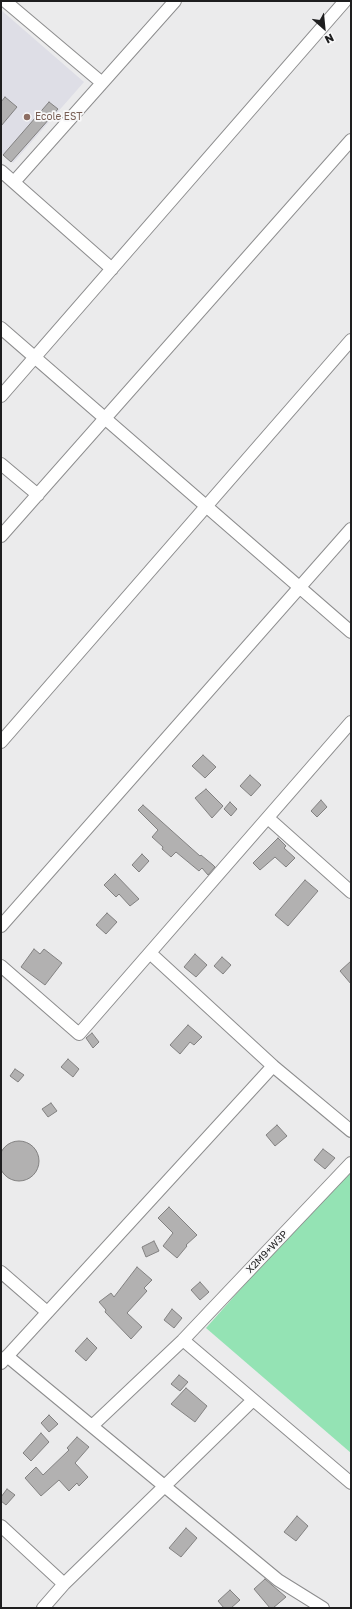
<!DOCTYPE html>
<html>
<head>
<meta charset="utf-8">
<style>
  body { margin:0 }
  #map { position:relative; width:352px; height:1609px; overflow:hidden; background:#ebebec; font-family:"Golos Text",sans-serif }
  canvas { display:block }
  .frame { position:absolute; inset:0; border:2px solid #1e1e1f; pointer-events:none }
  .north { position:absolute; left:304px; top:8px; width:40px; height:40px; -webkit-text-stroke:3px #f8f8f9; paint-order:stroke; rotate:153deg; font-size:11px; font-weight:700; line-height:16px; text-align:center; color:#1e1e1f }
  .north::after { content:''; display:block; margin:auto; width:14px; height:18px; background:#1e1e1f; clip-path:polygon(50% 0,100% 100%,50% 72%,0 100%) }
</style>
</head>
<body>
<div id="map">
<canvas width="352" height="1609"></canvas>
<div class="frame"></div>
<div class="north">N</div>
</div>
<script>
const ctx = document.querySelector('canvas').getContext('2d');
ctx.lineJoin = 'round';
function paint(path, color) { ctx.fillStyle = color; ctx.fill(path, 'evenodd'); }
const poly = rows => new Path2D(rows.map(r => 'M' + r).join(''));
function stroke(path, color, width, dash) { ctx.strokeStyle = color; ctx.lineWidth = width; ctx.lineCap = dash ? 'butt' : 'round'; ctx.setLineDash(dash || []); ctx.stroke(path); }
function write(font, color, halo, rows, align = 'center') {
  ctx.font = font + ' "Golos Text",sans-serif'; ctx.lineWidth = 3.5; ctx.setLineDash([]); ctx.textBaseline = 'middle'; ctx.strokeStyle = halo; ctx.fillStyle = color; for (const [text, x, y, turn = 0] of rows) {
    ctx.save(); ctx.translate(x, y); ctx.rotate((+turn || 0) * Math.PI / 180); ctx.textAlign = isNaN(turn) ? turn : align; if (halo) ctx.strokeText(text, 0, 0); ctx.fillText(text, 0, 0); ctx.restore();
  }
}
paint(poly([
  [1,10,84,82,13,163,1,152]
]), '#dedee6');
paint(poly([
  [351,1165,351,1453,206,1328]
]), '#94e3b4');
const building = poly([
  [5,97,17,107,1,126,1,102,5,97],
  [49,102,58,109,11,162,3,155,49,102],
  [203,755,216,767,205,778,192,766,203,755],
  [250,775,261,785,251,796,240,786,250,775],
  [206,789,223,806,212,818,195,798,206,789],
  [321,800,327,807,317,817,311,811,321,800],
  [230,802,237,809,231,816,224,809,230,802],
  [143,805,200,856,201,855,213,865,215,867,208,875,202,868,199,871,176,852,171,857,162,849,163,847,152,837,158,830,138,810,143,805],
  [278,838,286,846,284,848,295,858,286,867,275,857,260,870,253,863,278,838],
  [142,854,149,861,139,872,132,865,142,854],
  [115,874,139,899,130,906,119,894,116,897,104,885,115,874],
  [305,880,318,891,288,926,275,915,305,880],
  [107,913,117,922,106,934,96,925,107,913],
  [34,949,40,954,44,949,62,963,45,985,21,967,34,949],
  [195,954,207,965,196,977,184,967,195,954],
  [222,957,231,965,223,974,214,966,222,957],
  [351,961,351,984,340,971,351,961],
  [188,1025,202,1037,194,1045,190,1042,180,1054,170,1045,188,1025],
  [92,1033,99,1042,93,1048,86,1038,92,1033],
  [68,1059,79,1069,73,1077,61,1067,68,1059],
  [15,1069,24,1075,18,1082,10,1076,15,1069],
  [51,1103,57,1111,48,1117,42,1109,51,1103],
  [277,1125,287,1136,275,1146,266,1135,277,1125],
  '-1 1161a20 20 0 1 1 40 0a20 20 0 1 1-40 0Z',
  [323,1149,335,1158,325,1169,314,1160,323,1149],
  [169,1207,197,1235,186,1245,187,1246,177,1258,163,1246,173,1233,158,1218,169,1207],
  [154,1241,159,1251,146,1257,142,1247,154,1241],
  [137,1267,152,1280,144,1288,147,1291,127,1313,142,1327,131,1339,105,1312,106,1310,99,1302,111,1293,114,1297,137,1267],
  [200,1282,209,1292,200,1300,191,1290,200,1282],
  [172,1309,182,1318,174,1328,164,1320,172,1309],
  [87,1338,97,1348,86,1361,75,1351,87,1338],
  [179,1375,188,1382,180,1391,171,1384,179,1375],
  [186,1388,207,1406,195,1422,171,1404,186,1388],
  [49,1415,58,1424,49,1432,41,1423,49,1415],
  [41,1433,49,1442,31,1461,23,1453,41,1433],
  [77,1437,89,1447,75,1463,88,1477,79,1486,77,1483,69,1491,59,1480,41,1496,25,1478,36,1467,43,1475,69,1450,67,1448,77,1437],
  [7,1489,15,1495,6,1505,1,1501,1,1497,7,1489],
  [297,1516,308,1526,296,1541,284,1532,297,1516],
  [186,1528,197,1538,181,1557,169,1548,186,1528],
  [265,1579,286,1597,273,1608,270,1608,254,1589,265,1579],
  [230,1590,240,1600,231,1608,224,1608,218,1601,230,1590]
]);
paint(building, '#b2b1b1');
stroke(building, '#828181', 1);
const minor = poly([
  [5,1,101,82],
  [1,171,112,269],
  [14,182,175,1],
  [1,328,351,632],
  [1,396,345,1],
  [1,464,38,495],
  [1,536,351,140],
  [1,742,351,340],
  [268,818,351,892],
  [1,926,351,529],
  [150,953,273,1066,351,1131],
  [1,966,79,1034,351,722],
  [1,1272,47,1312],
  [183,1340,351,1163],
  [7,1356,278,1580,323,1608],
  [1,1363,273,1066],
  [92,1426,183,1340,351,1483],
  [1,1526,64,1584],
  [43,1608,64,1584,253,1400]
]);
stroke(minor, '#8d8d8e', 14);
stroke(minor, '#fff', 12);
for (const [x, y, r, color] of [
  [27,117,4,"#8d6e63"]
]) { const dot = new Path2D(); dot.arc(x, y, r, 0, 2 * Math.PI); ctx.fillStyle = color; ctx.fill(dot); stroke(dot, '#f8f8f9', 1.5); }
write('10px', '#785e54', '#f8f8f9', [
  ["Ecole EST",35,117]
], 'left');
write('10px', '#1e1e1f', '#f8f8f9', [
  ["X2M9+W3P",267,1252,-46]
]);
</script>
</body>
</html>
